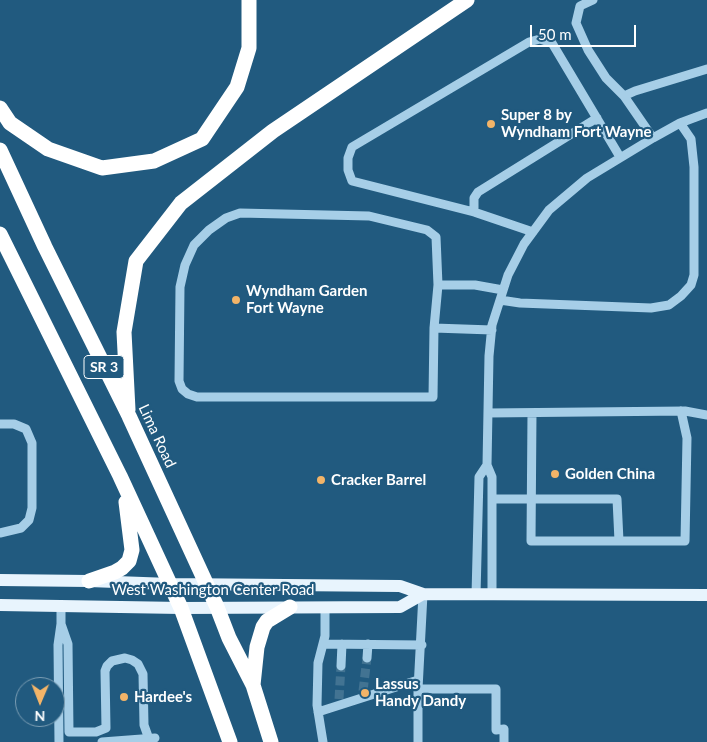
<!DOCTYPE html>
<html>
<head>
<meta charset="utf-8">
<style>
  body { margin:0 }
  #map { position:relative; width:707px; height:742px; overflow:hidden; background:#215a7f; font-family:Lato,sans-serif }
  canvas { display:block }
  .north { position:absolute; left:15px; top:677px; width:50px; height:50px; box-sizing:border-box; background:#215a7f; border:1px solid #7a9cb2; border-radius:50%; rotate:181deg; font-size:14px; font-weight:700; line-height:20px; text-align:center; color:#fff }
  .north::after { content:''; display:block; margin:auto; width:18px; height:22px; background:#f3b468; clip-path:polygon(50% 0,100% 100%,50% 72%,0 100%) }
  .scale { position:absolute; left:530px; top:25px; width:106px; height:22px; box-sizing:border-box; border:2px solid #fff; border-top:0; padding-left:6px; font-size:15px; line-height:18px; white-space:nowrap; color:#fff; -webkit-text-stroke:4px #215a7f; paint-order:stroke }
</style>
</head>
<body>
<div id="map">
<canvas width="707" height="742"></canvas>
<div class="north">N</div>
<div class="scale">50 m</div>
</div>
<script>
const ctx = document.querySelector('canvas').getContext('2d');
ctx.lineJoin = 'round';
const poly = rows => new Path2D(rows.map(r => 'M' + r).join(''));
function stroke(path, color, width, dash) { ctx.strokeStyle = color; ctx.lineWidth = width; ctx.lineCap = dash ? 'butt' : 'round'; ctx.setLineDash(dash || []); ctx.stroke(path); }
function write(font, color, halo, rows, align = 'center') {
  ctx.font = font + ' Lato,sans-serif'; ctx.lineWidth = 4.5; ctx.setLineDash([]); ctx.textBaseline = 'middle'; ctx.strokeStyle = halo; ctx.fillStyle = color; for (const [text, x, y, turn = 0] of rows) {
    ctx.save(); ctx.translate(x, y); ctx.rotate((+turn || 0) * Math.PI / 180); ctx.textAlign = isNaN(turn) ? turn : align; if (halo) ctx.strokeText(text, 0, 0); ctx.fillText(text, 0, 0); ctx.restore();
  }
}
stroke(poly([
  [363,691,367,658],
  [339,699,341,666]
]), '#427392', 9, [9, 4.5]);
stroke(poly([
  [593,0,580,6,576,23,588,50,606,78,624,96,653,138],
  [624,96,635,91,707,69],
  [474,212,474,198,478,192,597,118],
  [533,232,474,212,352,181,348,170,348,158,352,147,529,42,540,39,552,43,620,157],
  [500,300,520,303,651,308,669,305,681,296,691,285,694,275,694,167,691,139,680,123],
  [434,328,438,285],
  [492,330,434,328,433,397,197,397,188,394,182,389,179,381,180,287,185,265,194,245,209,230,226,218,240,213,369,216,427,230,436,237,438,285,475,285,503,290],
  [488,413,685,411,707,415],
  [532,413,531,541,685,541,687,438,681,411],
  [0,424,14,424,26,429,32,443,32,508,29,520,21,528,0,533],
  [492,499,617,499,619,541],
  [476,595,479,477,487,465],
  [492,595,492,477,487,465,489,356,492,325,508,275,524,244,549,210,587,178,653,138,680,123,707,113],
  [61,624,68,644,69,732,96,732,106,728,105,671,107,666,112,661,125,658,132,660,138,664,143,674,144,725,150,742],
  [323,644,422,645],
  [367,658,368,644],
  [341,666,342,644],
  [418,689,496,689,496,730,504,729,504,742],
  [318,712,418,680],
  [59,742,58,645,61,624,61,606],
  [102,742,155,738],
  [323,742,317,705,318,663,325,636,325,607],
  [418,742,418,689,423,594]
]), '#a6cee7', 9);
stroke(poly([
  [0,580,89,581,170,584,400,586,423,594,707,595],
  [0,605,181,608,400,607,423,594]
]), '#e8f4fd', 12);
stroke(poly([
  [0,108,10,123,48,149,102,168,154,161,202,139,237,87,249,48,249,0],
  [0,150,45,247,129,416,217,607,229,638,253,685,271,742],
  [0,234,120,476,181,608,230,742],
  [128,410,124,332,136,261,181,203,273,131,467,0],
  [89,581,115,572,122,568,129,561,132,550,126,502],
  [253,685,257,647,263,627,267,621,290,607]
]), '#fff', 15);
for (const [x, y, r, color] of [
  [491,124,5,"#f3b468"],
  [236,300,5,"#f3b468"],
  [555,474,5,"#f3b468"],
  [321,480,5,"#f3b468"],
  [365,693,5,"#f3b468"],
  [124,697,5,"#f3b468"]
]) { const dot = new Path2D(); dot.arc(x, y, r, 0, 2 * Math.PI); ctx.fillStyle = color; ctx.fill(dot); stroke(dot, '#215a7f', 2); }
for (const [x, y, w] of [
  [104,367,40]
]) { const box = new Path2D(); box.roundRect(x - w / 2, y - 11.5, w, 23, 4); ctx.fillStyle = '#215a7f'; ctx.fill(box); stroke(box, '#fff', 1); }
write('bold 14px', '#fff', null, [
  ["SR 3",104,367]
]);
write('bold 15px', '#fff', '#215a7f', [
  ["Super 8 by",501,115],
  ["Wyndham Fort Wayne",501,132],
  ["Wyndham Garden",246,291],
  ["Fort Wayne",246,308],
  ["Golden China",565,474],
  ["Cracker Barrel",331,480],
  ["Lassus",375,684],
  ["Handy Dandy",375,701],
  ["Hardee's",134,697]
], 'left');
write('15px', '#fff', '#215a7f', [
  ["Lima Road",157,436,65],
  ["West Washington Center Road",213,590]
]);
</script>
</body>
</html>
